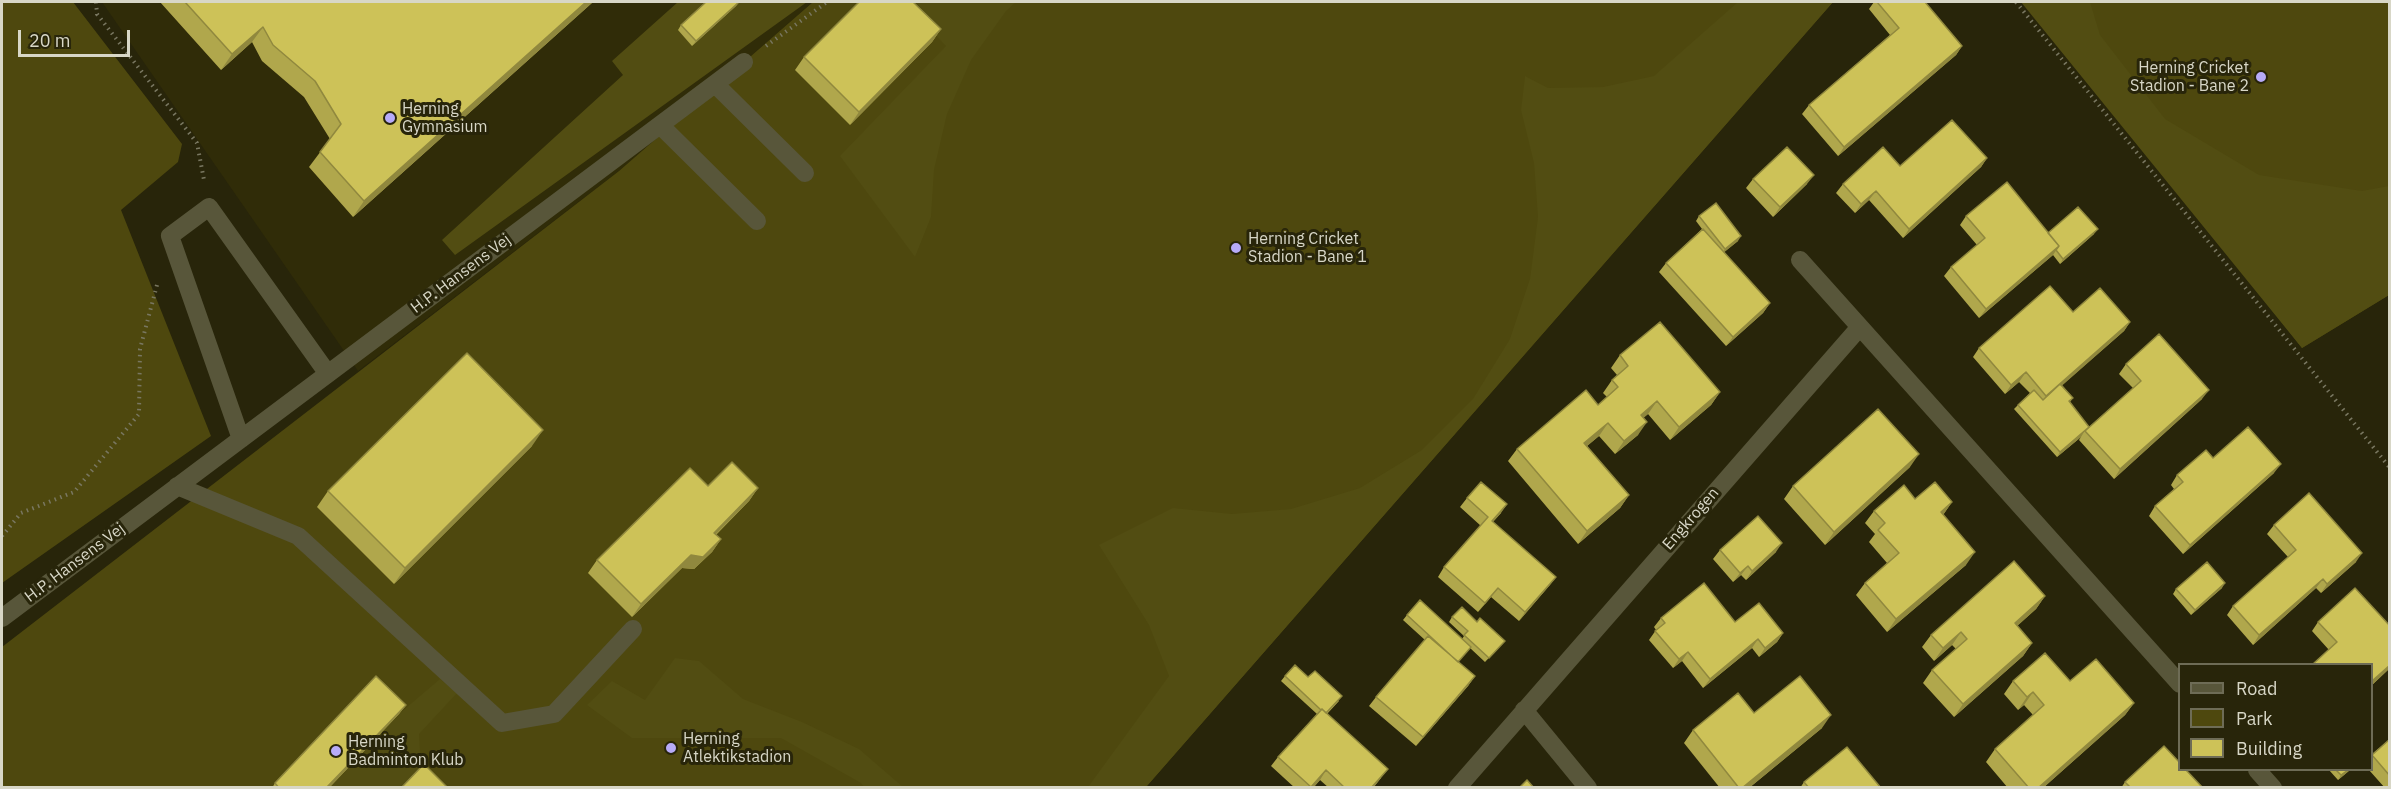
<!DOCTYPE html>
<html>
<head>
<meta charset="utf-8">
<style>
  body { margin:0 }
  #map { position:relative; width:2391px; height:789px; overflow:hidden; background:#28250a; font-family:"IBM Plex Sans",sans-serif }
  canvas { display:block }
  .frame { position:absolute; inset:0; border:3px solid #d8d7c7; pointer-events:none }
  .legend { position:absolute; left:2178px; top:663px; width:195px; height:108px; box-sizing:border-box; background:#28250a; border:2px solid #6e6c56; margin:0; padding:8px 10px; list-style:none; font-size:18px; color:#d8d7c7 }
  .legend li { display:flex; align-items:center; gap:12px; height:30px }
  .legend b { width:30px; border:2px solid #6e6c56 }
  .scale { position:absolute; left:18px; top:30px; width:112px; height:27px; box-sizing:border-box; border:3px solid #d8d7c7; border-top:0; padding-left:8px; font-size:18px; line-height:21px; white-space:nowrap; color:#d8d7c7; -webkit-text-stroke:4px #28250a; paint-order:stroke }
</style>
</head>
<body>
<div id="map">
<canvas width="2391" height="789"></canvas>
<div class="frame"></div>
<ul class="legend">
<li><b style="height:8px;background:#58563a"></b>Road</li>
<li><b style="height:16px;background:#4e480e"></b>Park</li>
<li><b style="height:16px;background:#cdc258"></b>Building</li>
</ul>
<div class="scale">20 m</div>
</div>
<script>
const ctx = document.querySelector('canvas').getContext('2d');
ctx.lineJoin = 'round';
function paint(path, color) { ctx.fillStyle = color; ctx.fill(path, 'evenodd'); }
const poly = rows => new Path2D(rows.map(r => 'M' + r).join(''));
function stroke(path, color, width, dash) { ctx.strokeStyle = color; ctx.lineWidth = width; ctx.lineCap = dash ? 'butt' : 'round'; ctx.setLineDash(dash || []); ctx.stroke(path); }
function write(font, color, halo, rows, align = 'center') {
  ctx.font = font + ' "IBM Plex Sans",sans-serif'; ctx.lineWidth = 6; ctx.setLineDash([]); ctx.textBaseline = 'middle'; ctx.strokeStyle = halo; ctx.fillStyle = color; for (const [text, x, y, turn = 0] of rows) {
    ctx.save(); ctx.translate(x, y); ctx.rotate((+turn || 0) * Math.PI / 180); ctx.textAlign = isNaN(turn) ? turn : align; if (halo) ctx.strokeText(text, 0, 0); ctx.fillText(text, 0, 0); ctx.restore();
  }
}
paint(poly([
  [102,2,813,2,619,171,358,371]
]), '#302c08');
paint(poly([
  [2,2,73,2,182,144,178,162,121,210,211,436,2,583],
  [813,2,1833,2,1146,787,2,787,2,647,619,171],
  [2028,2,2389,2,2389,295,2302,348]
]), '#4e480e');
paint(poly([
  [678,2,807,2,455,255,442,240,623,75,612,61],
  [903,2,1016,2,1006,11,971,60,947,114,934,170,931,217,915,257,840,156,946,46],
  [1738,2,1833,2,1146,787,1088,787,1169,676,1149,625,1099,545,1173,508,1232,514,1291,509,1360,488,1422,450,1473,399,1510,339,1530,279,1538,217,1534,163,1521,110,1525,76,1548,88,1603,87,1654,76],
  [2021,2,2090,2,2100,35,2165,119,2259,175,2362,191,2389,186,2389,295,2302,348],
  [675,658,699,661,743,699,802,722,859,749,903,787,864,787,861,783,781,738,632,738,587,705,612,681,645,700],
  [440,679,457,693,419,734,421,769,402,787,329,788,399,714]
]), '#524d12');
stroke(poly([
  [96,2,97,14,197,143,204,180],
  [2016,2,2390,468],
  [766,46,827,2],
  [2,536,21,513,74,492,139,414,140,349,157,285]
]), '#797761', 4, [1.5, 4.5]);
stroke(poly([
  [715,84,805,173],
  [660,125,757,221],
  [1800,260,2180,684],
  [241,439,170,236,209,207,328,374],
  [177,486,298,536,502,723,554,714,633,629],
  [2,618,744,62],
  [1524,710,1588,788],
  [2257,770,2273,788],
  [1457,788,1859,328]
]), '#58563a', 18);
paint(poly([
  [160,2,593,2,353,217,309,167,330,139,304,97,262,61,252,42,221,70],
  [739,2,736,6,692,46,678,30,681,25],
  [1874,2,1925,2,1962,46,1956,55,1838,156,1802,114,1809,105,1890,35,1869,9],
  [941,29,932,42,850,125,795,70,804,57],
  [1987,158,1981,167,1903,238,1869,200,1855,213,1836,193,1843,184,1900,166],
  [1753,179,1807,184,1773,217,1746,188],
  [1699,216,1738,241,1724,252,1770,303,1763,313,1726,346,1659,272,1666,263,1702,229,1696,221],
  [1966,216,2048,233,2094,234,2060,264,2053,255,1979,318,1944,276,1951,267,1977,245,1960,225],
  [2073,312,2130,322,2124,331,2062,385,2073,398,2070,402,2089,427,2133,388,2119,374,2126,364,2202,399,2114,479,2079,440,2081,437,2057,457,2014,409,2030,393,2019,382,2005,394,1973,357,1979,348],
  [1620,355,1720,392,1711,405,1670,440,1648,414,1643,418,1638,435,1615,454,1599,436,1587,446,1629,495,1620,508,1578,544,1508,461,1517,449,1598,405,1607,397,1603,393,1612,380,1617,375,1611,368],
  [532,446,394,584,317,507,328,491],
  [2213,458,2274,473,2183,554,2149,516,2155,506,2174,489,2171,485,2177,475],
  [1910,467,1825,545,1784,499,1793,486],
  [708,486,758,488,749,501,716,535,721,539,712,552,694,569,682,568,632,617,588,573,597,560],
  [1467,498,1501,513,1493,522,1556,577,1549,586,1519,621,1491,597,1478,612,1438,577,1444,567,1481,526,1460,507],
  [1915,499,1952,502,1943,515,1966,565,1887,632,1856,595,1865,583,1887,563,1869,542,1875,534,1865,523,1874,511],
  [2274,525,2356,562,2321,593,2316,588,2253,645,2227,615,2233,606,2288,557,2267,534],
  [1720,550,1776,552,1746,580,1741,575,1733,582,1713,559],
  [2222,588,2191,615,2173,594,2176,589],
  [2045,596,2036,609,2017,626,2032,643,2023,656,1954,717,1923,683,1932,670,1956,649,1952,645,1934,661,1922,647,1931,635],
  [1407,615,1462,639,1464,636,1449,622,1452,617,1477,622,1505,641,1485,662,1470,648,1458,662,1475,676,1468,686,1416,746,1369,706,1376,697,1425,640,1403,620],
  [1661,618,1735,622,1783,633,1777,642,1759,657,1752,648,1703,688,1682,661,1673,668,1649,640,1656,630,1654,627],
  [2318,622,2390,668,2372,685,2372,664,2329,650,2312,631],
  [1285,676,1308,677,1339,701,1327,714,1381,778,1373,788,1329,788,1320,780,1313,788,1295,788,1271,766,1278,757,1317,714,1281,681],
  [2013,681,2070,681,2134,703,2125,715,2043,788,2008,788,1986,762,1995,749,2033,715,2024,705,2018,710,2004,694],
  [406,705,399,714,329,788,272,788,275,783],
  [1754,713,1822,728,1749,788,1720,788,1684,743,1693,730],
  [2390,739,2390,788,2385,788,2369,770,2372,770,2372,754],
  [2329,770,2350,770,2338,780],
  [1804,782,1881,788,1800,788],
  [2125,782,2203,788,2121,788]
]), '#b0a74c');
paint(poly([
  [586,2,593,2,353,217,364,201],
  [739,2,736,6,692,46,696,41],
  [263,27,252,42,221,70,232,54],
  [941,29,932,42,850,125,859,112],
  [1962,46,1956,55,1838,156,1844,147],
  [1987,158,1981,167,1903,238,1909,229],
  [1814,175,1807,184,1773,217,1780,207],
  [1876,191,1869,200,1855,213,1861,204],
  [2098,229,2094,234,2060,264,2063,259],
  [1741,236,1738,241,1722,254,1725,249],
  [2059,246,2053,255,1979,318,1986,309],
  [1770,303,1763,313,1726,346,1733,337],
  [2130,322,2124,331,2040,405,2046,396],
  [2026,372,2019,382,2005,394,2011,385],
  [2209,390,2202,399,2114,479,2120,469],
  [1720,392,1711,405,1670,440,1679,427],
  [1657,401,1648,414,1632,428,1641,415],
  [1647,422,1638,435,1615,454,1624,441],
  [1608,423,1599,436,1575,456,1584,443],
  [543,430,532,446,394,584,405,568],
  [2084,432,2081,437,2057,457,2060,452],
  [1919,454,1910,467,1825,545,1834,532],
  [2281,464,2274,473,2183,554,2190,545],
  [758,488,749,501,705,545,714,533],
  [1629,495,1620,508,1578,544,1587,531],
  [1952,502,1943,515,1941,512],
  [1507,504,1501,513,1485,530,1492,521],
  [721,539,712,552,694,569,682,568,632,617,641,604,691,555],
  [1782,543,1776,552,1746,580,1752,571],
  [1975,552,1966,565,1887,632,1896,619],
  [2362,553,2356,562,2321,593,2327,584],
  [1748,566,1741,575,1733,582,1740,573],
  [1556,577,1549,586,1519,621,1525,612],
  [2323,579,2316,588,2253,645,2259,635],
  [2225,583,2222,588,2191,615,2195,610],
  [1498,588,1491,597,1478,612,1485,603],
  [2045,596,2036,609,2006,636,2015,623],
  [1961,632,1952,645,1934,661,1943,648],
  [1783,633,1777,642,1759,657,1765,648],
  [1758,639,1752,648,1703,688,1710,679],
  [2032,643,2023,656,1954,717,1963,704],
  [1688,652,1682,661,1673,668,1679,659],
  [2390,665,2390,668,2372,685,2372,681],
  [1475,676,1468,686,1416,746,1423,737],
  [2033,692,2024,705,2018,710,2027,697],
  [2134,703,2125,715,2043,788,2038,788],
  [406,705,399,714,329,788,326,788],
  [1831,715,1822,728,1749,788,1742,788],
  [1388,769,1373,788,1371,788],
  [1326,770,1320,780,1313,788,1311,788],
  [2348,770,2350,770,2338,780,2341,775]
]), '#90883e');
const building = poly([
  [185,2,586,2,364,201,320,152,341,124,315,81,273,45,263,27,232,54,185,2],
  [706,2,739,2,696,41,681,25,706,2],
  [859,2,913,2,941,29,859,112,804,57,859,2],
  [1877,2,1925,2,1962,46,1844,147,1809,105,1899,28,1877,2],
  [1952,120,1987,158,1909,229,1876,191,1861,204,1843,184,1883,147,1900,166,1952,120],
  [1787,147,1814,175,1780,207,1753,179,1787,147],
  [2007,182,2059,246,1986,309,1951,267,1985,238,1966,216,2007,182],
  [1716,203,1741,236,1725,249,1699,216,1716,203],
  [2078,207,2098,229,2063,259,2056,250,2059,246,2048,233,2078,207],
  [1703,229,1770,303,1733,337,1666,263,1703,229],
  [2050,286,2073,312,2100,288,2130,322,2046,396,2026,372,2011,385,1979,348,2050,286],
  [1660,322,1720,392,1679,427,1657,401,1641,415,1647,422,1624,441,1608,423,1584,443,1629,495,1587,531,1517,449,1586,390,1598,405,1618,387,1612,380,1628,366,1620,355,1660,322],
  [2159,334,2209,390,2120,469,2085,431,2141,381,2126,364,2159,334],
  [467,353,543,430,405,568,328,491,467,353],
  [2060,384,2073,398,2069,401,2089,427,2060,452,2018,405,2034,390,2043,400,2060,384],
  [1878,409,1919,454,1834,532,1793,486,1878,409],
  [2248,427,2281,464,2190,545,2155,506,2183,482,2177,475,2206,450,2213,458,2248,427],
  [732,462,758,488,714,533,721,539,703,557,691,555,641,604,597,560,690,468,708,486,732,462],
  [1481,482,1507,504,1492,521,1556,577,1525,612,1498,588,1485,603,1444,567,1488,517,1467,498,1481,482],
  [1935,482,1952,502,1941,512,1975,552,1896,619,1865,583,1899,553,1878,530,1885,523,1874,511,1904,485,1915,499,1935,482],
  [2309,493,2362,553,2327,584,2323,579,2259,635,2233,606,2296,550,2274,525,2309,493],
  [1758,516,1782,543,1752,571,1748,566,1740,573,1720,550,1758,516],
  [2014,561,2045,596,2015,623,2032,643,1963,704,1932,670,1967,639,1961,632,1943,648,1931,635,2014,561],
  [2207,562,2225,583,2195,610,2176,589,2207,562],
  [1704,583,1735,622,1759,603,1783,633,1765,648,1758,639,1710,679,1688,652,1679,659,1655,631,1665,623,1661,618,1704,583],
  [2355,588,2390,626,2390,665,2372,681,2372,664,2313,664,2337,642,2318,622,2355,588],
  [1420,600,1471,647,1458,662,1407,615,1420,600],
  [1462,607,1477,622,1480,618,1505,641,1489,658,1464,635,1468,631,1452,617,1462,607],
  [1428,636,1475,676,1423,737,1376,697,1428,636],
  [2045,653,2070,681,2096,659,2134,703,2038,788,2029,788,1995,749,2044,705,2033,692,2027,697,2013,681,2045,653],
  [1295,665,1308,677,1315,671,1342,696,1326,713,1322,709,1321,710,1285,676,1295,665],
  [376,676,406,705,326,788,279,788,275,783,376,676],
  [1800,676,1831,715,1742,788,1739,788,1693,730,1738,693,1754,713,1800,676],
  [1322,709,1388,769,1371,788,1345,788,1326,770,1311,787,1278,757,1322,709],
  [2390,739,2390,776,2372,755,2390,739],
  [2164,746,2180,763,2180,770,2186,770,2203,788,2131,788,2125,782,2164,746],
  [1847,747,1881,788,1809,788,1804,782,1847,747],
  [424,764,448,788,401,788,424,764],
  [2336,770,2348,770,2341,775,2336,770],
  [1527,780,1534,788,1519,788,1527,780]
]);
paint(building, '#cdc258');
stroke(building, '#90883e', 1.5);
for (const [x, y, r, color] of [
  [2261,77,6,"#b7abf8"],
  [390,118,6,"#b7abf8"],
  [1236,248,6,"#b7abf8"],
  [671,748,6,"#b7abf8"],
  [336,751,6,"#b7abf8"]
]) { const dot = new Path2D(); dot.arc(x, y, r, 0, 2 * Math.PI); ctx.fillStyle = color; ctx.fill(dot); stroke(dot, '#28250a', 2); }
write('16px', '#d8d7c7', '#28250a', [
  ["Herning Cricket",2249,68,"right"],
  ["Stadion - Bane 2",2249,86,"right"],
  ["Herning",402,109],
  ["Gymnasium",402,127],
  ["Herning Cricket",1248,239],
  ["Stadion - Bane 1",1248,257],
  ["Herning",683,739],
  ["Atlektikstadion",683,757],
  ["Herning",348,742],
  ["Badminton Klub",348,760]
], 'left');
write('16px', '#d8d7c7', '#28250a', [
  ["H.P. Hansens Vej",461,274,-37],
  ["Engkrogen",1691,519,-49],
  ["H.P. Hansens Vej",75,563,-37]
]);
</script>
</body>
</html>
